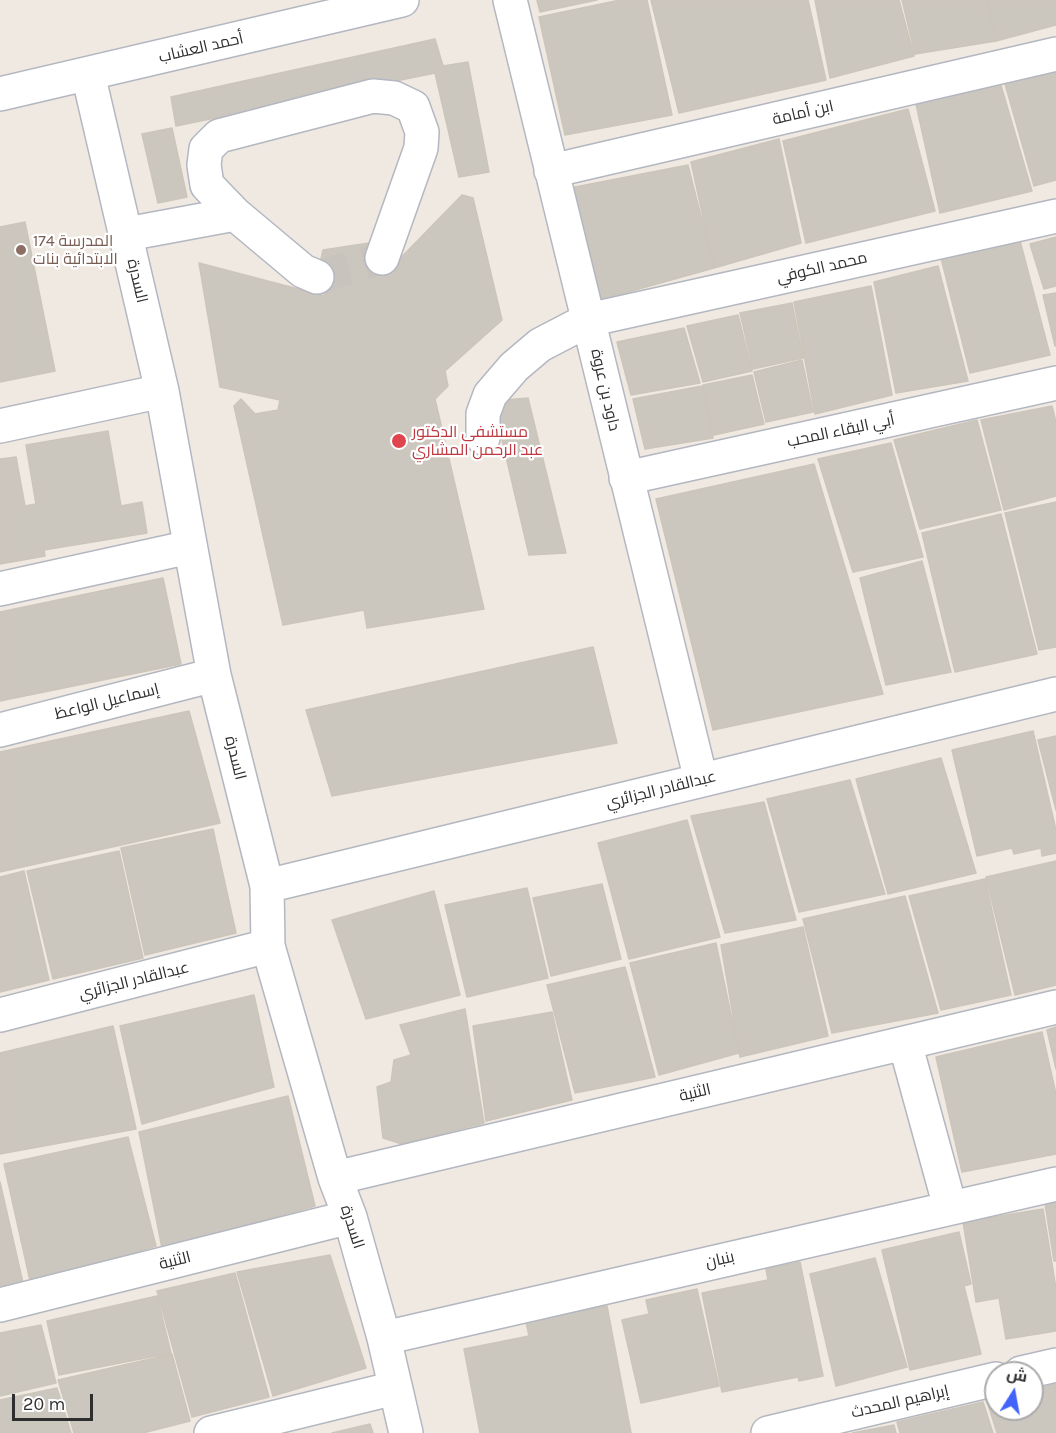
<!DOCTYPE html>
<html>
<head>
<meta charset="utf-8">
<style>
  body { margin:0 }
  #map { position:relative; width:1056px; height:1433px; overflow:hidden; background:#efe9e1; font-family:Karla,Cairo,sans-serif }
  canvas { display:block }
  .north { position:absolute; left:984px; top:1361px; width:60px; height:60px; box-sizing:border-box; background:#fff; border:2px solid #ababab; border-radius:50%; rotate:11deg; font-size:16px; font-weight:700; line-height:24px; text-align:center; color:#2e2e2e }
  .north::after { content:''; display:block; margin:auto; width:21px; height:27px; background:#4264fb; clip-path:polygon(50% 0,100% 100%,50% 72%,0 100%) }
  .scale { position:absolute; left:12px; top:1394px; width:81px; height:27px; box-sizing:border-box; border:3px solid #2e2e2e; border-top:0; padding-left:8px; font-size:18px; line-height:21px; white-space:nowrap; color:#2e2e2e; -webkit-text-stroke:4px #fff; paint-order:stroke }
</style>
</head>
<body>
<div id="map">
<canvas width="1056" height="1433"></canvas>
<div class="north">ش</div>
<div class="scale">20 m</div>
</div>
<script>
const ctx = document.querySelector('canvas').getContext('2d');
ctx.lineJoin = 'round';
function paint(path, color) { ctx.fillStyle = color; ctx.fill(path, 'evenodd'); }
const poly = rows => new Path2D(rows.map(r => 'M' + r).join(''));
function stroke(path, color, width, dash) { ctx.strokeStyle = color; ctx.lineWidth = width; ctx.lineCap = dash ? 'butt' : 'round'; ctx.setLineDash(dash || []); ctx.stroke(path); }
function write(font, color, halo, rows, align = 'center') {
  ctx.font = font + ' Karla,Cairo,sans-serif'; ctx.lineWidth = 4.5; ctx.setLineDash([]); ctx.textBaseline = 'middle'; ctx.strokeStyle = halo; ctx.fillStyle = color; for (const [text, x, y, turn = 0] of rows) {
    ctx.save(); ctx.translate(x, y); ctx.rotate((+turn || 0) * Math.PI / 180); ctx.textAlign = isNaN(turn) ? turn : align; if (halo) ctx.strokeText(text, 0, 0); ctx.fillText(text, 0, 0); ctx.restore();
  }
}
const building = poly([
  [537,0,597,0,540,12,537,0],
  [620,0,647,0,672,115,565,135,539,17,620,0],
  [651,0,808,0,826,80,679,113,651,0],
  [815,0,899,0,914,56,830,78,815,0],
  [902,0,986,0,996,41,915,54,902,0],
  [987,0,1056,0,1056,25,996,41,987,0],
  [435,39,443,66,468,62,489,172,459,177,435,73,176,126,171,97,435,39],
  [1056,70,1056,180,1034,186,1005,84,1056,70],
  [1000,82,1032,191,940,213,916,104,1000,82],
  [908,109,935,211,806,243,783,141,908,109],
  [172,128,187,197,158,203,142,134,172,128],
  [779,139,801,243,714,268,691,162,779,139],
  [688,165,714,268,596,301,570,188,688,165],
  [462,195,473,198,502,320,445,371,448,386,435,399,484,609,367,628,364,610,283,625,234,406,241,399,255,414,278,410,280,400,220,387,199,263,325,296,317,277,323,250,369,243,382,258,385,274,462,195],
  [25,222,55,371,0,382,0,227,25,222],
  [1018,233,1050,355,970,373,940,254,1018,233],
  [1056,237,1056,286,1044,289,1030,244,1056,237],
  [938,266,968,381,896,393,874,282,938,266],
  [871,286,892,395,815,414,794,302,871,286],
  [1056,293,1056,346,1055,346,1043,295,1056,293],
  [792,303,803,358,753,369,740,313,792,303],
  [738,315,752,371,703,382,687,326,738,315],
  [684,328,700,383,631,395,617,342,684,328],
  [802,360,813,412,766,422,754,372,802,360],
  [752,375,764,424,714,435,703,385,752,375],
  [702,386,713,438,645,449,633,399,702,386],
  [528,398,566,553,529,555,493,401,528,398],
  [1052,406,1056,422,1056,496,1004,510,981,420,1052,406],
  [977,420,1001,510,920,529,894,440,977,420],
  [108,431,121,506,142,502,147,533,44,550,45,556,0,564,0,459,16,457,25,506,36,504,26,445,108,431],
  [891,443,923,557,853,572,818,459,891,443],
  [814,464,883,694,713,730,656,499,814,464],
  [1056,502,1056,647,1039,650,1005,513,1056,502],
  [1001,514,1037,654,955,672,922,533,1001,514],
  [922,561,951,672,886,685,860,578,922,561],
  [163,578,181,664,0,701,0,612,163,578],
  [593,647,617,743,332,796,306,710,593,647],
  [189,711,220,823,0,872,0,752,189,711],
  [1033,731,1056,830,1056,853,1042,856,1041,848,1014,854,1012,848,977,856,952,750,1033,731],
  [1056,736,1056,810,1038,740,1056,736],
  [941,758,976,873,888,894,856,779,941,758],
  [850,780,885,894,799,912,767,799,850,780],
  [764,802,796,920,725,933,691,816,764,802],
  [687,820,720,937,629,959,598,843,687,820],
  [213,829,236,933,145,955,121,848,213,829],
  [119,851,143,958,53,979,27,871,119,851],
  [1056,861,1056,985,1015,995,986,877,1056,861],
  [24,871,49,980,0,992,0,877,24,871],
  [985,879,1011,995,941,1010,909,896,985,879],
  [602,884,621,959,551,976,533,898,602,884],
  [527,888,548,978,467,997,445,905,527,888],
  [434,891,460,995,366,1019,332,920,434,891],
  [905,896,938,1013,832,1033,803,919,905,896],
  [803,927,828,1036,740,1057,721,945,803,927],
  [716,943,739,1053,659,1075,630,963,716,943],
  [625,967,655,1077,575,1093,547,985,625,967],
  [254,995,274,1087,142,1124,120,1026,254,995],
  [465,1009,484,1123,402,1144,383,1138,377,1087,391,1082,394,1060,411,1055,400,1025,465,1009],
  [552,1012,572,1100,486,1121,473,1026,552,1012],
  [113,1026,136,1129,0,1154,0,1053,113,1026],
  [1056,1027,1056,1069,1047,1030,1056,1027],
  [1042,1032,1056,1094,1056,1154,962,1172,936,1057,1042,1032],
  [288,1096,315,1206,162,1248,139,1132,288,1096],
  [128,1137,156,1246,31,1285,4,1164,128,1137],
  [0,1182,23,1283,0,1288,0,1182],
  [1056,1202,1056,1261,1054,1261,1045,1204,1056,1202],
  [1043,1209,1056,1288,1056,1331,1006,1339,999,1298,976,1302,963,1222,1043,1209],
  [959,1232,971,1284,964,1286,981,1354,910,1370,882,1250,959,1232],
  [330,1255,366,1368,273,1396,237,1272,330,1255],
  [875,1258,907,1367,836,1386,810,1274,875,1258],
  [800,1262,823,1376,799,1381,798,1377,722,1392,702,1293,768,1280,766,1269,800,1262],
  [235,1273,269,1397,192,1417,157,1291,235,1273],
  [697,1289,719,1386,641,1403,622,1320,649,1314,646,1300,697,1289],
  [157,1296,171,1353,59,1375,47,1321,157,1296],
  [607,1306,631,1433,480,1433,464,1349,529,1336,526,1322,607,1306],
  [41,1325,56,1383,0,1396,0,1333,41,1325],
  [172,1354,190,1421,143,1433,74,1433,58,1380,172,1354],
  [1056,1384,1056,1433,997,1433,987,1401,996,1399,996,1409,1032,1409,1032,1390,1056,1384],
  [57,1388,71,1433,0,1433,0,1400,57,1388],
  [983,1402,993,1433,900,1433,897,1422,983,1402],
  [370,1424,373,1433,332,1433,370,1424],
  [894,1425,896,1433,852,1433,894,1425]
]);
paint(building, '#cbc7bf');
stroke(building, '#cbc5ba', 1.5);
stroke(poly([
  [317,277,382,258]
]), '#c8c4bd', 33, [33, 16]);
const minor = poly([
  [510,0,701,780],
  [88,74,162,391,214,675,267,886,268,946,335,1178,350,1217,384,1338,406,1433],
  [0,94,402,0],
  [551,171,1056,54],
  [127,234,235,214],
  [317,277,303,271,235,214,207,185,204,165,206,149,219,136,373,96,394,98,413,107,422,132,421,148,382,258],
  [0,426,162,391],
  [483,438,483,414,490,395,514,367,540,345,588,320,1056,216],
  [626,478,1056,383],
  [0,589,190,547],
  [0,730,214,675],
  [267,886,1056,694],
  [0,1015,268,946],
  [905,1043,950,1207],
  [335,1178,1056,1007],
  [0,1305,350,1217],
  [384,1338,1056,1184],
  [1021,1373,1056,1365],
  [211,1433,395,1388],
  [768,1433,996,1379]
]);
stroke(minor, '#b4b7c1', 36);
stroke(minor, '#fff', 33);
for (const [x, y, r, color] of [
  [21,250,6,"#8d6e63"],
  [399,441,8,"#e0444e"]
]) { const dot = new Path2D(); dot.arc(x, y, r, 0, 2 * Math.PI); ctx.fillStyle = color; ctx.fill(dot); stroke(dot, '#fff', 2); }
write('16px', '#2e2e2e', '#fff', [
  ["أحمد العشاب",201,48,-13],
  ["ابن أمامة",803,113,-13],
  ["محمد الكوفي",822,268,-13],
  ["السدرة",137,281,77],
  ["داود بن عروة",605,390,77],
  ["أبي البقاء المحب",841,431,-12],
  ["إسماعيل الواعظ",107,702,-14],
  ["السدرة",235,758,76],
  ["عبدالقادر الجزائري",661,790,-14],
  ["عبدالقادر الجزائري",134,981,-14],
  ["الثنية",695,1093,-13],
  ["السدرة",352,1227,72],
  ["بنبان",720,1260,-13],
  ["الثنية",175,1261,-14],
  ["إبراهيم المحدث",900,1402,-13]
]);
write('16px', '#785e54', '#fff', [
  ["المدرسة 174",33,241],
  ["الابتدائية بنات",33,259]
], 'left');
write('16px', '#be3a42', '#fff', [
  ["مستشفى الدكتور",412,432],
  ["عبد الرحمن المشاري",412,450]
], 'left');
</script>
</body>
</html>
